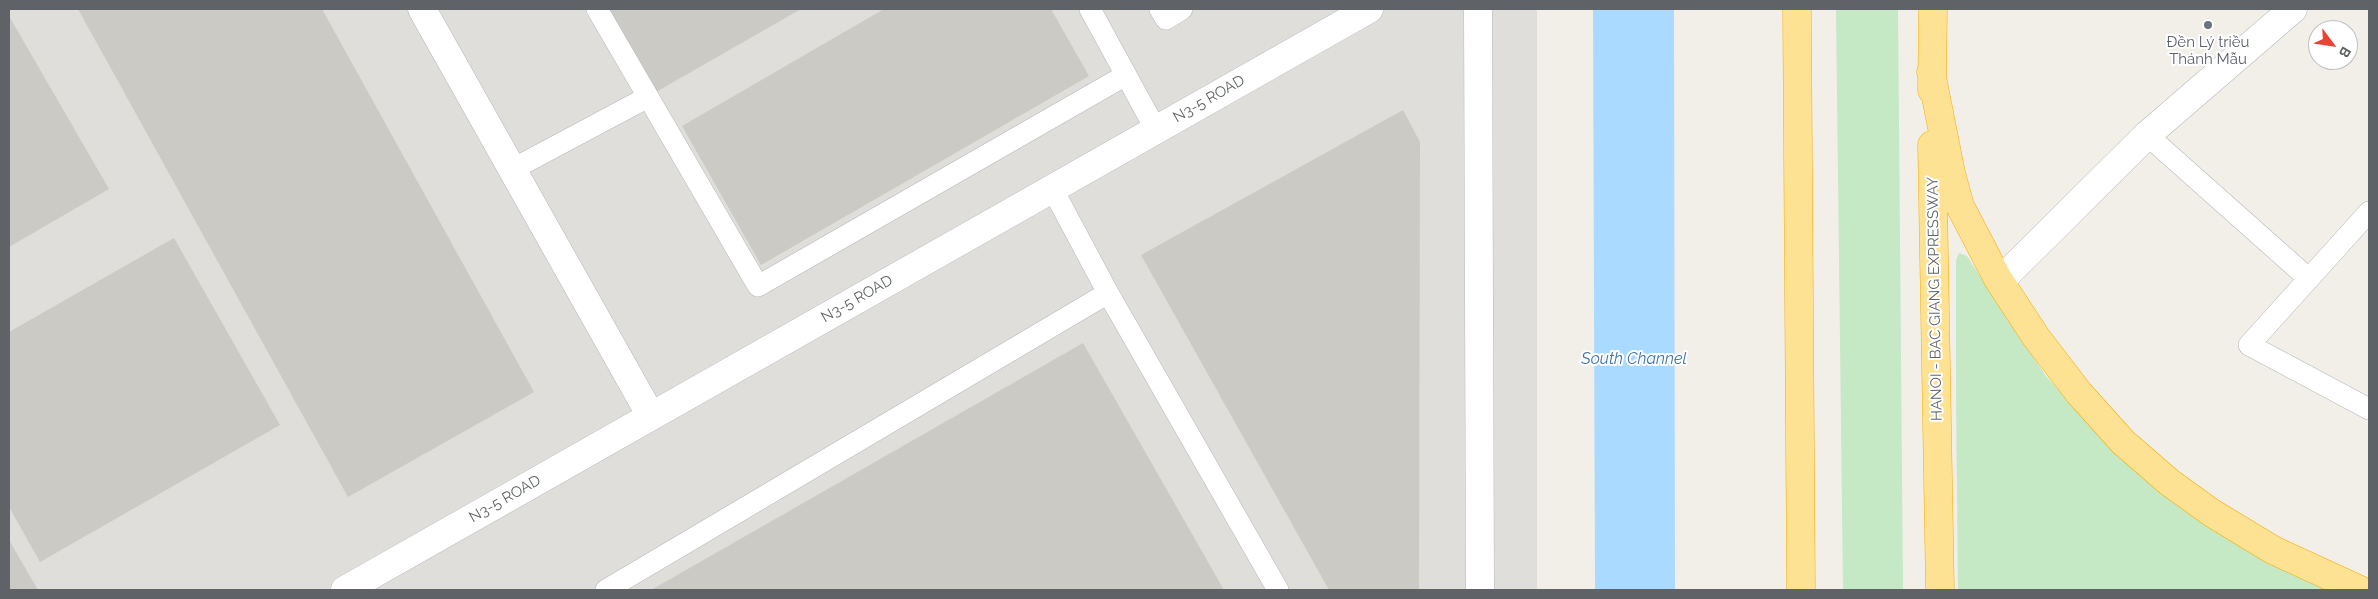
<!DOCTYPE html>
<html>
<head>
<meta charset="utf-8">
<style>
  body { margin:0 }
  #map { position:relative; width:2378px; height:599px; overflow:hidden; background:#f1efe8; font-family:Raleway,sans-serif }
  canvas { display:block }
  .frame { position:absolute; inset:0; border:10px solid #5f6368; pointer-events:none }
  .north { position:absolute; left:2308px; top:20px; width:50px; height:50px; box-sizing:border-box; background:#fff; border:1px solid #bfc1c3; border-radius:50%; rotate:121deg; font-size:14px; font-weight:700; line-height:20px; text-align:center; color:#5f6368 }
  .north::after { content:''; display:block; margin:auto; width:18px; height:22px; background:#ea4335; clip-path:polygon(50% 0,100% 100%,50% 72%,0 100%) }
</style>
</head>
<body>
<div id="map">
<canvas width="2378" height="599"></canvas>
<div class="frame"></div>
<div class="north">B</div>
</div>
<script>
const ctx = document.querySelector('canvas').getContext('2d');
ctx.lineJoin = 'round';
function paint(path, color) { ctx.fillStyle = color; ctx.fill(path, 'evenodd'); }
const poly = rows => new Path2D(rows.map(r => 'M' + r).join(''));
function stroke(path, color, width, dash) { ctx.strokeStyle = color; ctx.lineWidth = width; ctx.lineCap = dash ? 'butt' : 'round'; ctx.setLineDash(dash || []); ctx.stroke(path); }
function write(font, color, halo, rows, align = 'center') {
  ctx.font = font + ' Raleway,sans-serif'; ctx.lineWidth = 4; ctx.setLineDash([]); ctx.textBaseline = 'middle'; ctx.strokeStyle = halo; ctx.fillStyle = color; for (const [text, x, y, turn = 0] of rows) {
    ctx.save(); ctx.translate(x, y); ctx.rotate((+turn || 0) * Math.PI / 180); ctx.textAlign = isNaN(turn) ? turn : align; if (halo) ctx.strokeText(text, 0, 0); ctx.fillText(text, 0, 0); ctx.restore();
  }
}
paint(poly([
  [9,9,1537,9,1537,590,9,590]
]), '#e0deda');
paint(poly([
  [1836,9,1898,9,1903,590,1843,590],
  [1959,253,1967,256,2045,375,2092,427,2331,590,1958,590,1956,396,1956,260]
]), '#c5e8c5');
paint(poly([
  [1593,9,1674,9,1675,590,1595,590]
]), '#aadaff');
paint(poly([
  [78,9,322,9,534,392,348,497],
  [609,9,801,9,656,92],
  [884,9,1051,9,1089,76,761,265,682,126],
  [9,16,109,189,9,247],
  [1403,110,1420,142,1419,590,1329,590,1141,255],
  [174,238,280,425,40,562,9,507,9,332],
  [1083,343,1224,590,651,590],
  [9,540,38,590,9,590]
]), '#cccac5');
const lane = poly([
  [597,9,758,286,1126,75],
  [1090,9,1156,130],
  [1160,9,1166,19,1182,9],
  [2147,135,2309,279],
  [513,169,648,97],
  [1052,188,1108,293,1278,590],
  [2369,212,2249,345,2369,409],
  [606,590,1108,293]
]);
const street = poly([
  [422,9,651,416],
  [2000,281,2147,135,2293,9]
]);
const secondary = poly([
  [1478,9,1480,590],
  [345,590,1369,9]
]);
const highway = poly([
  [1797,9,1801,590],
  [1931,72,1951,173,1960,206,1998,279,2036,337,2079,393,2123,442,2169,482,2212,513,2273,550,2360,590],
  [1932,90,1933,9],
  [1932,145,1940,590]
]);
stroke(lane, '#b5b8bc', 22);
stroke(street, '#b5b8bc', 29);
stroke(secondary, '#b6babf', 29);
stroke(highway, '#f9ab00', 29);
stroke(lane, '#fff', 21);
stroke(street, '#fff', 28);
stroke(secondary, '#fff', 28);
stroke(highway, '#fde293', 28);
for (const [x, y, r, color] of [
  [2208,25,5,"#6b7280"]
]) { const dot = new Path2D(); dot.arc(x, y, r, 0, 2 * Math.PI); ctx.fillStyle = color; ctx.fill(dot); stroke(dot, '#fff', 2); }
write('15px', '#5b616d', '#fff', [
  ["Đền Lý triều",2208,42],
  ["Thánh Mẫu",2208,59]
]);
write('15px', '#5f6368', '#fff', [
  ["N3-5 ROAD",1209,99,-30],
  ["N3-5 ROAD",857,299,-30],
  ["HANOI - BAC GIANG EXPRESSWAY",1935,299,-91],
  ["N3-5 ROAD",505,499,-30]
]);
write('italic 16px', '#4174aa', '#fff', [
  ["South Channel",1634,359]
]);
</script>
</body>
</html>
